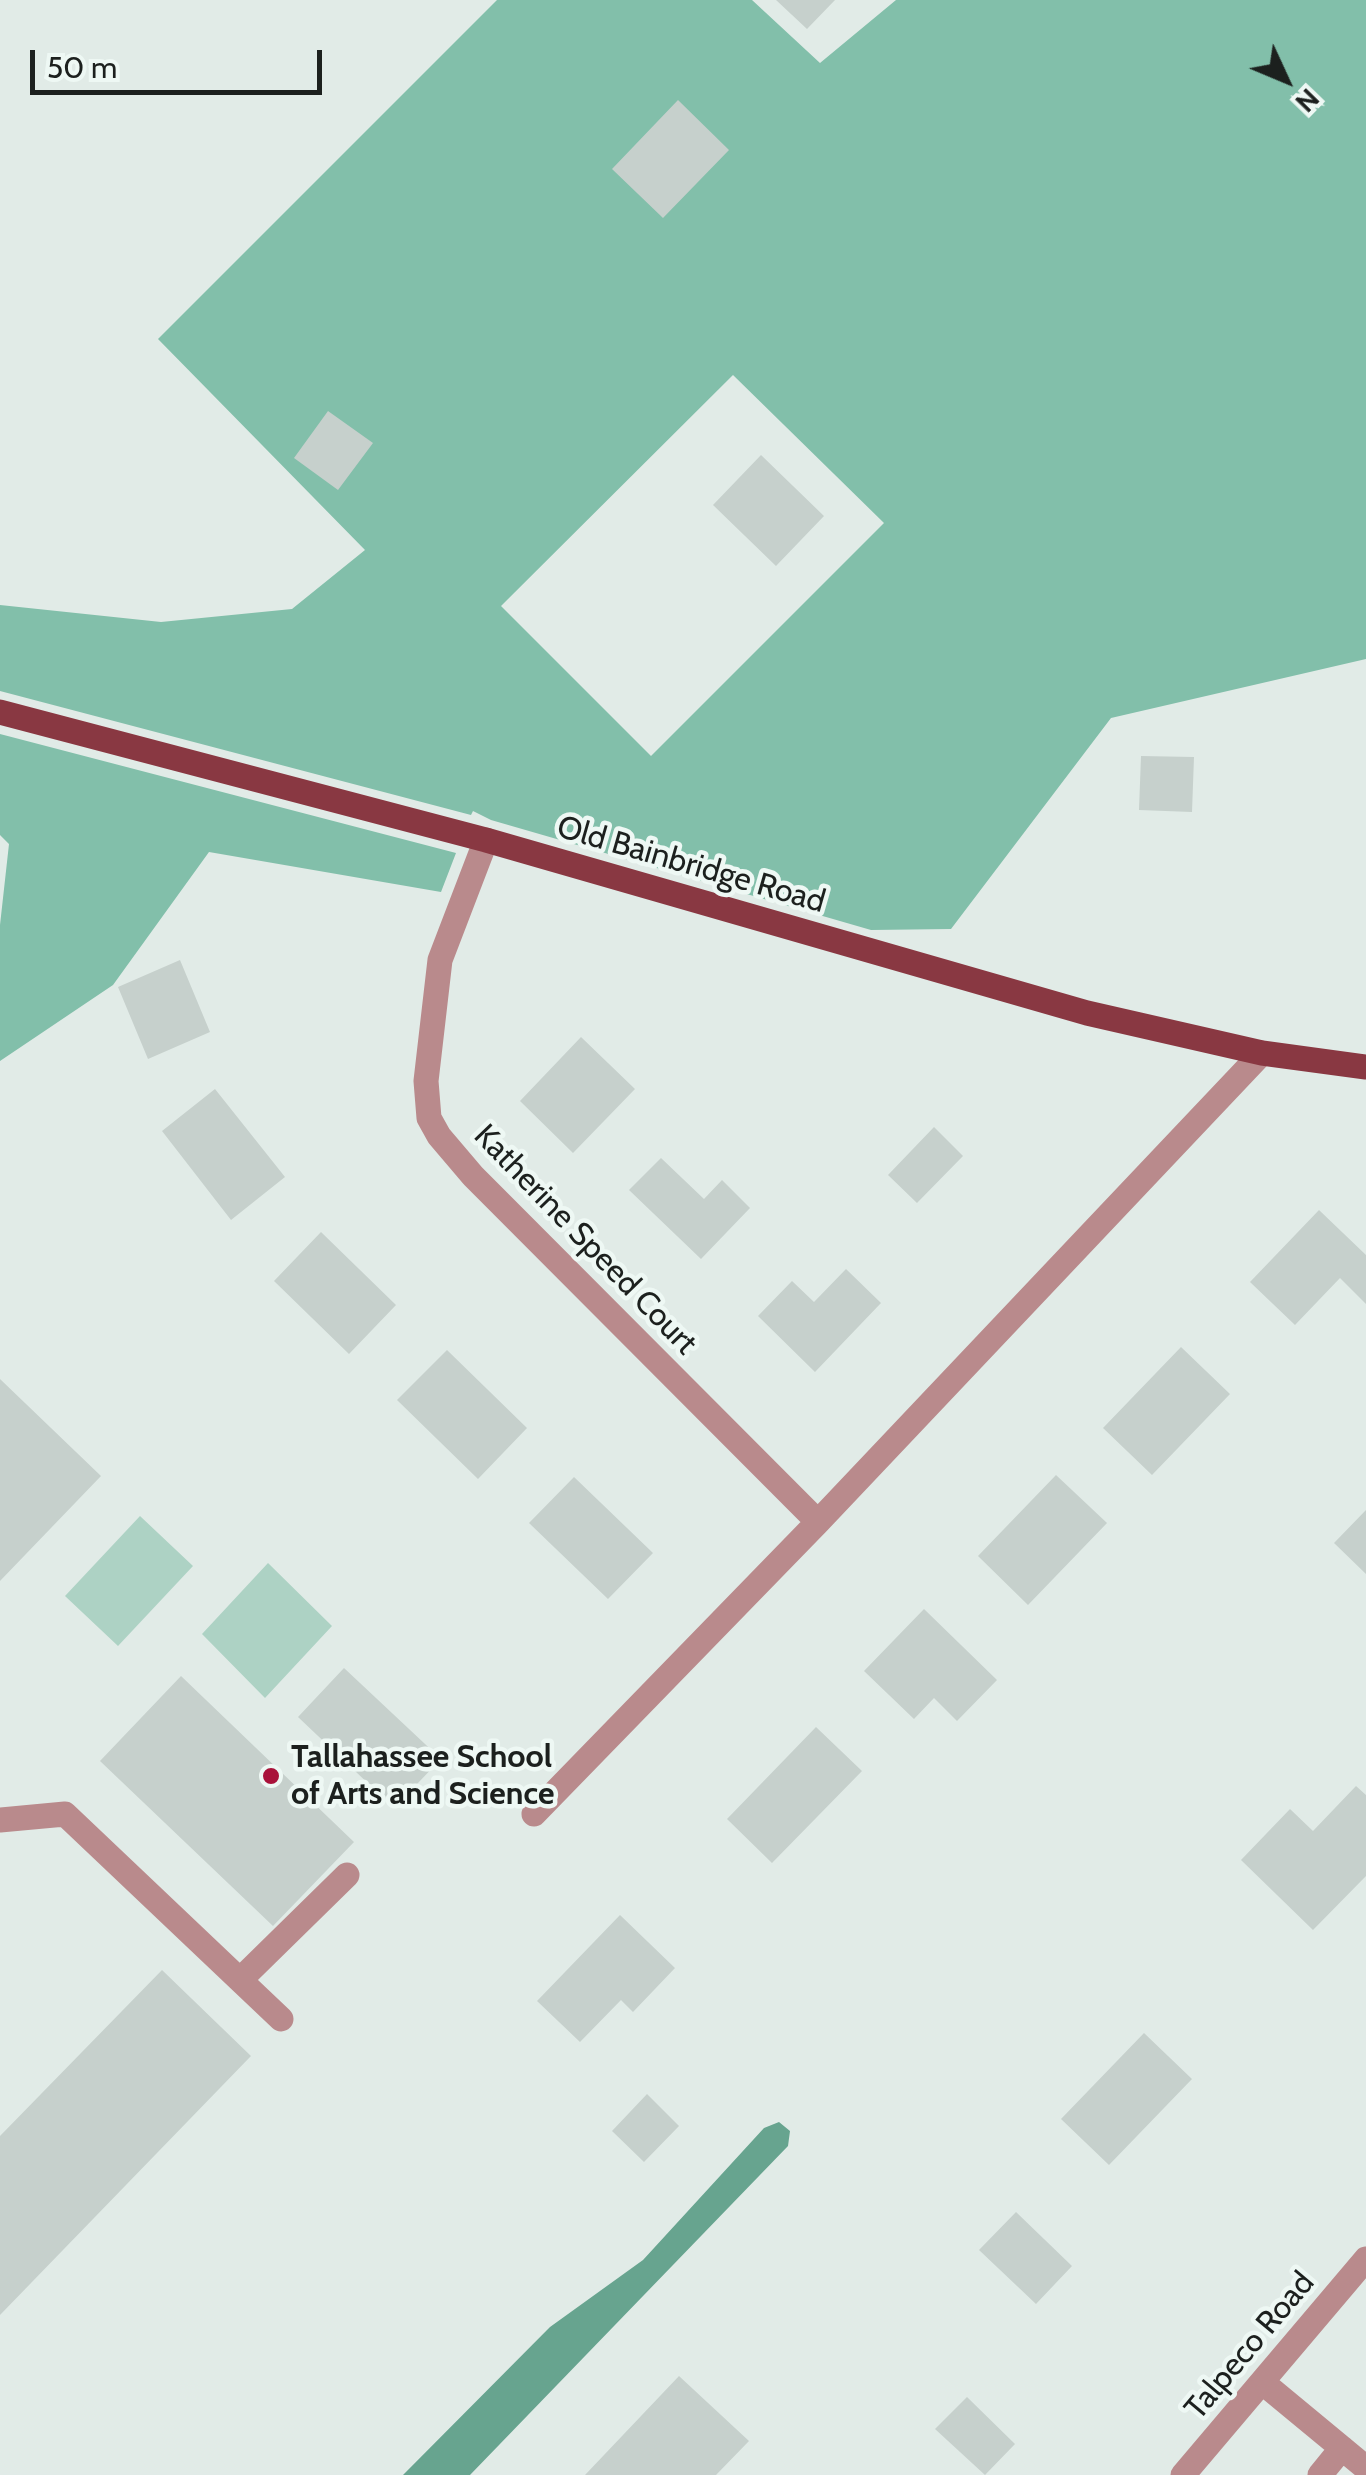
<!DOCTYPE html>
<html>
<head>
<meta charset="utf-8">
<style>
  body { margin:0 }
  #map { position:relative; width:1366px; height:2475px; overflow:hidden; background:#e1ebe7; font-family:Cabin,sans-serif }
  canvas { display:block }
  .north { position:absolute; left:1236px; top:30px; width:100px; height:100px; -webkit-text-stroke:8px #eef8f4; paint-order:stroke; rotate:134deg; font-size:28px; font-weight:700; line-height:40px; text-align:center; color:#1c201e }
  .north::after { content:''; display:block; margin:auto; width:35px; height:45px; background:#1c201e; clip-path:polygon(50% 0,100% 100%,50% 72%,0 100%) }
  .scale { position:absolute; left:30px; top:50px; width:292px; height:45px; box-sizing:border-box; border:5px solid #1c201e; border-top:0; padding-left:12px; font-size:30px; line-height:35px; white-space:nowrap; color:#1c201e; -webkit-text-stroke:8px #eef8f4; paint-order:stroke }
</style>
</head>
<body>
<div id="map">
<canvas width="1366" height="2475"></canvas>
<div class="north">N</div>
<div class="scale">50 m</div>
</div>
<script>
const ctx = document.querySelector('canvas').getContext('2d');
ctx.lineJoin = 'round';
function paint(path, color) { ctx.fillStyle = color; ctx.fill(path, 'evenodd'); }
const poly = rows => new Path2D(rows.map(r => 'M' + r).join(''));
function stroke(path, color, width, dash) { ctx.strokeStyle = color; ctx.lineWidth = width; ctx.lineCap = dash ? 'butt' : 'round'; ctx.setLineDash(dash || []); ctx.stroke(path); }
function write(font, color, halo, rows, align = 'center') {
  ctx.font = font + ' Cabin,sans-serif'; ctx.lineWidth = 9; ctx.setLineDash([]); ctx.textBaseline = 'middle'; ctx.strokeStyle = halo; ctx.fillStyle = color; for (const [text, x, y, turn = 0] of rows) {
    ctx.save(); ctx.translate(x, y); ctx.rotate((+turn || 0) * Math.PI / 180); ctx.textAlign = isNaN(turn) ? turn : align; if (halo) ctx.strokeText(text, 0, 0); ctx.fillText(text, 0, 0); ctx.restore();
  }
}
paint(poly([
  [140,1516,193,1566,118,1646,65,1596],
  [268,1563,332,1626,265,1698,202,1634]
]), '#add2c4');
paint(poly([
  [497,0,752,0,820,63,896,0,1366,0,1366,659,1111,718,951,929,871,930,491,820,473,811,471,815,0,691,0,605,161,622,292,609,365,550,158,339],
  [733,375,884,523,651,756,501,606],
  [0,734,456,853,441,892,209,852,113,985,0,1061,0,925,9,844,0,835]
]), '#82bfaa');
paint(poly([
  [779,2122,790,2131,788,2146,470,2475,403,2475,550,2327,643,2260,764,2128]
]), '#67a48f');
paint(poly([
  [776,0,835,0,807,29],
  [678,100,729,150,663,218,612,169],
  [328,411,373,443,338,490,294,458],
  [761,455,824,516,776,566,713,505],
  [1141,756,1194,757,1192,812,1139,810],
  [180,960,210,1032,148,1059,118,987],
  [581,1037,635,1089,573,1153,520,1101],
  [215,1089,285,1177,231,1220,162,1131],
  [934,1127,963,1156,917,1203,888,1175],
  [661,1158,704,1199,722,1180,750,1208,701,1259,629,1190],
  [1319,1210,1366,1255,1366,1304,1340,1278,1295,1325,1250,1282],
  [321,1232,396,1305,349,1354,274,1281],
  [846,1269,881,1303,815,1372,758,1316,792,1281,814,1302],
  [1181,1347,1230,1394,1152,1475,1103,1428],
  [447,1350,527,1428,478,1479,397,1400],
  [0,1379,101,1476,0,1581],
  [1056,1475,1107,1523,1028,1605,978,1556],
  [574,1477,653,1553,608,1599,529,1523],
  [1366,1510,1366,1574,1334,1543],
  [924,1609,997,1680,957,1721,934,1698,914,1719,864,1671],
  [344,1668,441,1759,394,1808,298,1717],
  [181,1676,354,1842,273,1926,100,1761],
  [816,1727,862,1771,772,1863,727,1819],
  [1356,1786,1366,1795,1366,1876,1313,1930,1241,1860,1290,1809,1313,1831],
  [620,1915,675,1968,633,2012,621,2000,580,2042,537,2001],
  [162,1970,251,2056,0,2315,0,2136],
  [1144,2033,1192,2079,1109,2165,1061,2119],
  [647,2094,679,2126,644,2162,612,2131],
  [1016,2212,1072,2266,1036,2304,979,2250],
  [679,2376,749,2441,716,2475,585,2475],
  [967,2397,1015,2444,985,2475,935,2429]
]), '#c6d0cc');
stroke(poly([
  [486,840,440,960,426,1081,429,1118,439,1136,473,1176,818,1522],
  [534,1814,818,1522,1262,1053],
  [0,1820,65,1814,281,2019],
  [241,1979,347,1875],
  [1262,2382,1366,2468],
  [1183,2475,1366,2259],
  [1320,2475,1342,2448]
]), '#b98a8c', 25);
stroke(poly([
  [0,712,486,840,1087,1013,1262,1053,1366,1067]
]), '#893842', 25);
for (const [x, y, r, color] of [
  [271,1776,10,"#a9123a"]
]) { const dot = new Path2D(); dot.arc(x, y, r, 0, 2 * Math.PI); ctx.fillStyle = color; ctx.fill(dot); stroke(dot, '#eef8f4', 4); }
write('32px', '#1c201e', '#eef8f4', [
  ["Old Bainbridge Road",691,865,16],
  ["Katherine Speed Court",585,1240,46],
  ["Talpeco Road",1250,2346,-50]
]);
write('bold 32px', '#1c201e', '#eef8f4', [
  ["Tallahassee School",291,1758],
  ["of Arts and Science",291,1795]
], 'left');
</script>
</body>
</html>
